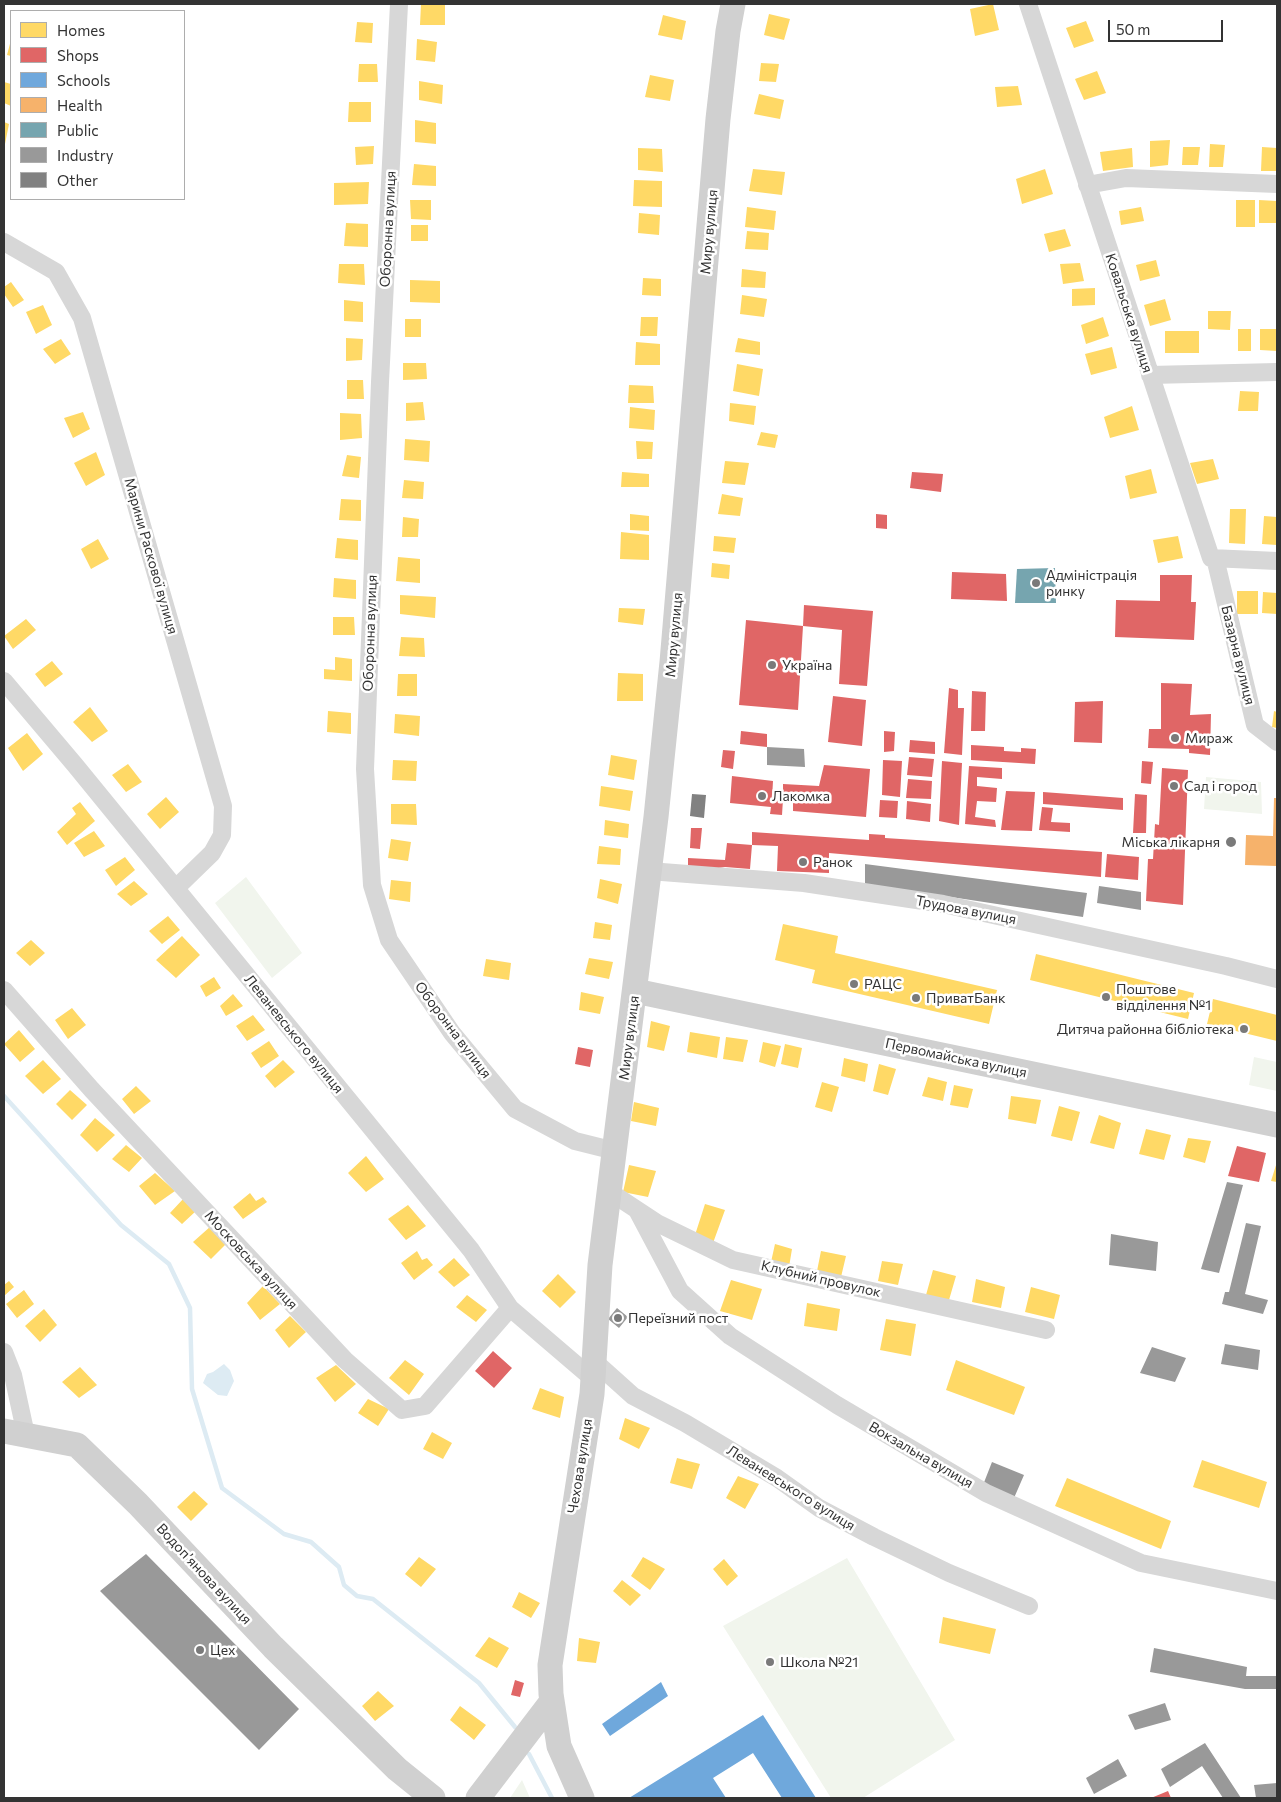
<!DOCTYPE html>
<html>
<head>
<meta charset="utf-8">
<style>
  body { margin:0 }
  #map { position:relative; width:1281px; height:1802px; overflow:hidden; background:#fff; font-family:Commissioner,sans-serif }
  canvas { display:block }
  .frame { position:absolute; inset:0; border:5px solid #333; pointer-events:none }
  .legend { position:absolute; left:10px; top:10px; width:175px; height:190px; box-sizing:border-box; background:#fff; border:1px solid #adadad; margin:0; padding:6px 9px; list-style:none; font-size:15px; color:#333 }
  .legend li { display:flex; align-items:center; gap:10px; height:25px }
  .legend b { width:25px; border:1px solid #adadad }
  .scale { position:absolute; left:1108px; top:20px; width:115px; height:22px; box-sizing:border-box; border:2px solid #333; border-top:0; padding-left:6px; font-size:15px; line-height:18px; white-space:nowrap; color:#333; -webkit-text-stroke:4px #fff; paint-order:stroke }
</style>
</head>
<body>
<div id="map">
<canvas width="1281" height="1802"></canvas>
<div class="frame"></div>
<ul class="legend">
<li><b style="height:14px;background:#ffd966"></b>Homes</li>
<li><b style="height:14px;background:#e06666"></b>Shops</li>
<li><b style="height:14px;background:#6fa8dc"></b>Schools</li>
<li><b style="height:14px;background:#f6b26b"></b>Health</li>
<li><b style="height:14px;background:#76a5af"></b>Public</li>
<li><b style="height:14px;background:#999"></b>Industry</li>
<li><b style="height:14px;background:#818181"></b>Other</li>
</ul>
<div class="scale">50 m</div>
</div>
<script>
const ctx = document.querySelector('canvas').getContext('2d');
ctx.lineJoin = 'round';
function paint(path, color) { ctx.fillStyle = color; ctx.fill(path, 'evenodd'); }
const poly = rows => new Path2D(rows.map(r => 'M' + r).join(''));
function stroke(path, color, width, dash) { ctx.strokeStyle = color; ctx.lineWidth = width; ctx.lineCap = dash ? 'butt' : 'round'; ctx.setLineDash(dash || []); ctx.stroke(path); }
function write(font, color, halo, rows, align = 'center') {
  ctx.font = font + ' Commissioner,sans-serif'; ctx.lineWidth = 5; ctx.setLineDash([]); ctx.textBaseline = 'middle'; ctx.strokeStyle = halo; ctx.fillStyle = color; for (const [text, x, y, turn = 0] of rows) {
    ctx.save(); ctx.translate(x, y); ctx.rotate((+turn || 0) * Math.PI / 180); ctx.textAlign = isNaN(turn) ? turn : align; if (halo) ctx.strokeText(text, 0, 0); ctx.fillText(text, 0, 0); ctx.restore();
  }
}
paint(poly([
  [1206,777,1261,782,1262,814,1204,809],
  [246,877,302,953,272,978,215,903],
  [1254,1057,1277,1062,1277,1091,1249,1085],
  [847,1558,955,1740,863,1798,831,1798,723,1626],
  [522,1780,530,1798,510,1798]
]), '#f1f5ed');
paint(poly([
  [224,1364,230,1370,234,1381,227,1396,218,1395,203,1383,207,1374,213,1372]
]), '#ddebf3');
paint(poly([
  [421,4,445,4,445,25,420,25],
  [993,4,999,30,975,36,970,9],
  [769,14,790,19,784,40,764,35],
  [663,15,686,21,682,40,658,35],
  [1086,21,1094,41,1074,48,1066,28],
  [357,22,373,23,372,43,355,42],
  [417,39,437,42,435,62,416,60],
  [11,40,11,56,7,55],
  [761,63,779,64,776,82,759,81],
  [359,64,377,64,378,82,358,82],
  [1097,71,1106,93,1084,100,1075,79],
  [650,75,674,80,670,101,645,97],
  [419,81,443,85,442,104,419,100],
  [4,82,11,84,11,106,4,103],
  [1018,86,1022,105,997,107,995,87],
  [759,94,784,100,780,119,754,114],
  [349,102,371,102,371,122,348,122],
  [415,120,436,123,436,144,415,142],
  [4,122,9,124,5,144,4,144],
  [1170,140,1168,165,1150,167,1150,141],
  [1210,144,1225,145,1223,167,1209,167],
  [374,146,373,164,356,165,355,147],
  [1183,147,1200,147,1198,165,1182,165],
  [1262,147,1277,148,1277,171,1261,171],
  [638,148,662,149,663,172,638,170],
  [1132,148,1133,167,1103,171,1100,152],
  [414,164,436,166,436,186,412,185],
  [753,169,785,172,782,195,749,191],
  [1045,169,1053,194,1022,204,1016,179],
  [634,180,662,181,662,207,633,206],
  [369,182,368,204,334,205,334,183],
  [410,200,431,200,431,220,411,219],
  [1236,200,1255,200,1255,227,1236,227],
  [1259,200,1277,201,1277,223,1259,223],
  [747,207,776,211,774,230,745,227],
  [1141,207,1144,221,1121,225,1119,211],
  [639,213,660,215,659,235,638,233],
  [346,223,368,224,368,247,344,246],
  [411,225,428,225,428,241,411,241],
  [1065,229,1071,246,1049,252,1044,234],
  [747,231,769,233,768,250,745,249],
  [1156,260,1160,276,1140,281,1136,265],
  [1080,263,1084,281,1063,284,1060,264],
  [339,264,364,264,365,285,338,283],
  [742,269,766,272,765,288,741,287],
  [643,278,661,279,661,296,642,295],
  [410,280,440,281,440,303,410,302],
  [11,282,24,300,13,307,4,294,4,287],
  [1095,288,1095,305,1072,306,1072,289],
  [742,295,767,299,764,317,740,314],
  [1165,299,1171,320,1150,326,1144,305],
  [344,300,363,302,363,322,344,321],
  [43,305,52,325,36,334,26,312],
  [1208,311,1231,311,1230,330,1208,329],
  [641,317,658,317,657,336,640,336],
  [1103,317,1109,336,1086,344,1081,325],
  [405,319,421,319,421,337,405,337],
  [1238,329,1251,329,1251,351,1238,351],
  [1260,329,1277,329,1277,351,1260,350],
  [1165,331,1199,331,1199,353,1165,353],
  [346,338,363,339,362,360,346,361],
  [738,338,760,342,760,355,735,352],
  [61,339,71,354,55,364,43,349],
  [636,342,660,344,660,365,635,365],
  [1112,347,1117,368,1091,375,1085,354],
  [403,363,426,363,427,379,403,380],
  [737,364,763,369,759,396,733,391],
  [347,380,363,380,364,399,347,399],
  [629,385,653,386,654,403,628,403],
  [1240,391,1259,392,1258,411,1238,411],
  [423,402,425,420,406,421,406,403],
  [730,403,756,406,754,425,729,421],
  [1132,406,1139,430,1110,438,1104,417],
  [630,407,655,410,654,430,629,428],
  [83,412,90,429,73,438,64,418],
  [340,413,361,414,362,438,340,440],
  [761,432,778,435,775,448,757,445],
  [405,439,430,441,429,462,404,460],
  [636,441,653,442,652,459,637,459],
  [96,452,105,475,86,486,74,463],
  [347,455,361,457,359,478,342,476],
  [1213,459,1219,479,1197,484,1190,463],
  [725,461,749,463,745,485,722,483],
  [1151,469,1157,493,1130,499,1125,476],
  [622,472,649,474,649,487,621,487],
  [404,480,424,482,423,499,402,498],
  [722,494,743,498,740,516,718,514],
  [341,499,361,500,361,521,339,520],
  [1230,509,1246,509,1245,544,1229,543],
  [630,514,649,516,649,531,630,530],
  [1264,516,1277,517,1277,545,1262,544],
  [403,517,419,519,418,537,402,537],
  [621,532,649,535,649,560,620,559],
  [714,536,736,538,734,553,713,551],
  [1178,536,1183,558,1158,563,1153,540],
  [337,538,358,540,358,560,335,558],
  [98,539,109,559,91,569,81,549],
  [398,557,420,559,420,583,396,581],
  [712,563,730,565,729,579,711,577],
  [334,578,356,580,356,599,333,597],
  [1237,591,1258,591,1258,614,1237,614],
  [1263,592,1277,593,1277,614,1262,613],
  [400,595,436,597,435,618,400,614],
  [619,608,645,609,643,625,618,622],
  [333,617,354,617,355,635,333,635],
  [26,619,36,630,13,649,4,636],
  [401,637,424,638,425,657,399,656],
  [335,657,352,659,352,681,324,679,324,669,335,670],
  [52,661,63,674,45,687,35,674],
  [618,673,643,674,643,701,617,701],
  [398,674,417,674,417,696,397,696],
  [90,707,108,731,92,742,73,722],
  [328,711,351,713,351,734,327,732],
  [1274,711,1277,712,1277,728,1272,727],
  [395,714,420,716,419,736,394,733],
  [27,733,43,754,23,771,8,748],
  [611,755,637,760,634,780,608,775],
  [393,760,417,761,416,781,392,780],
  [128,764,142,782,126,792,112,775],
  [601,786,633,791,630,811,599,806],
  [166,797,179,812,160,829,147,814],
  [80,802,95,821,67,845,57,832,76,814,72,808],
  [391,804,416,804,417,825,391,824],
  [605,820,629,824,628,838,604,835],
  [94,831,105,846,84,857,74,843],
  [391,839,411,842,408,861,388,858],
  [599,846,621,849,620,865,597,864],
  [125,857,135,870,116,886,105,870],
  [600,879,622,884,618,904,597,898],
  [391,880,411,882,410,902,389,899],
  [134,881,148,894,131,906,117,894],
  [168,916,180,930,162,944,149,931],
  [595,922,612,925,610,940,593,938],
  [783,924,838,936,835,953,997,990,989,1024,812,983,815,970,775,960],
  [182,936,200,955,176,978,156,960],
  [31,940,45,953,30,966,16,953],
  [1036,954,1194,993,1188,1019,1030,980],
  [589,958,613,962,609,979,585,974],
  [486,959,511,963,509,980,483,976],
  [214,977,221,988,206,997,200,986],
  [581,992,604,997,600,1014,579,1010],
  [233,994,243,1006,226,1016,220,1006],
  [1213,999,1277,1015,1277,1041,1207,1024],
  [72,1008,86,1025,68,1039,55,1020],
  [253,1015,265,1030,247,1041,236,1026],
  [651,1021,670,1026,664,1051,647,1047],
  [19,1030,35,1049,20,1062,4,1044],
  [690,1032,720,1037,717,1058,687,1052],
  [726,1037,748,1040,743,1062,723,1059],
  [269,1041,279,1056,261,1068,251,1053],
  [763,1042,781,1046,775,1067,759,1062],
  [785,1044,802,1048,798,1068,781,1064],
  [844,1058,868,1064,865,1082,841,1076],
  [43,1060,61,1079,43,1094,25,1076],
  [283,1060,295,1072,275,1088,265,1076],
  [879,1064,896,1069,888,1095,873,1091],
  [928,1077,947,1082,943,1101,922,1096],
  [822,1082,839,1087,832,1112,815,1107],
  [954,1085,973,1089,968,1108,950,1105],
  [136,1086,151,1101,134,1114,122,1099],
  [70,1090,87,1105,72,1120,56,1104],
  [1011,1096,1041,1100,1036,1124,1008,1119],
  [634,1102,659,1108,656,1126,631,1121],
  [1059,1106,1080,1112,1072,1141,1051,1136],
  [1099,1115,1121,1123,1114,1149,1090,1143],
  [95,1118,115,1135,97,1152,80,1135],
  [1146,1129,1171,1135,1164,1160,1139,1154],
  [1188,1138,1211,1141,1205,1163,1183,1157],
  [126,1145,142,1158,129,1172,112,1159],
  [366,1156,384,1179,366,1192,348,1173],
  [1277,1162,1277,1182,1271,1181],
  [629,1165,656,1171,648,1197,623,1192],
  [155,1173,175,1191,155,1205,139,1186],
  [250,1193,256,1201,263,1197,267,1202,243,1219,233,1207],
  [184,1198,196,1211,182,1224,170,1213],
  [705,1204,725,1210,713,1243,695,1235],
  [408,1205,426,1226,406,1240,388,1219],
  [211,1226,227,1243,211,1259,193,1242],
  [775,1244,792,1249,789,1267,771,1262],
  [417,1251,422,1260,427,1258,433,1265,414,1280,401,1263],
  [821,1251,846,1256,841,1277,817,1271],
  [454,1258,470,1275,454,1287,438,1272],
  [882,1261,903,1264,898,1285,878,1281],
  [933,1270,956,1276,949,1300,926,1295],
  [558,1274,576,1292,560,1308,542,1291],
  [976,1279,1005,1287,1001,1308,972,1302],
  [731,1280,762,1289,752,1320,720,1311],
  [9,1281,14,1287,4,1296,4,1285],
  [263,1286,280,1304,260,1320,247,1303],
  [1031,1287,1060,1295,1054,1319,1025,1312],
  [24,1290,34,1304,17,1318,6,1304],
  [467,1295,487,1310,476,1322,456,1307],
  [807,1303,840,1309,837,1331,804,1326],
  [44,1309,57,1325,40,1342,25,1326],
  [290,1316,306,1332,289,1348,275,1330],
  [886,1319,916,1324,911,1356,880,1350],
  [405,1360,424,1374,409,1395,389,1378],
  [956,1360,1025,1387,1014,1415,946,1390],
  [336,1365,356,1384,335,1402,316,1378],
  [80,1367,97,1385,79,1398,62,1382],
  [540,1388,564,1397,560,1418,532,1409],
  [368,1399,389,1409,378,1426,358,1413],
  [625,1418,650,1428,639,1449,619,1439],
  [432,1432,452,1443,443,1459,423,1449],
  [677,1458,700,1464,692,1489,670,1483],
  [1202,1460,1267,1482,1259,1508,1193,1487],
  [738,1476,759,1484,745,1509,726,1498],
  [1067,1478,1171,1521,1161,1549,1055,1506],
  [194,1491,208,1504,191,1521,177,1507],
  [419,1557,436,1569,421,1587,405,1574],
  [643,1557,665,1569,650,1590,631,1576],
  [724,1559,738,1576,727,1586,713,1569],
  [622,1580,641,1595,630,1606,613,1591],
  [519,1592,540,1603,531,1618,512,1607],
  [943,1617,996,1629,990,1654,939,1643],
  [489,1637,509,1648,497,1668,475,1656],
  [579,1638,600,1642,596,1663,577,1661],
  [378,1691,394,1706,375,1721,362,1706],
  [460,1706,486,1725,474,1740,450,1720]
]), '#ffd966');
paint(poly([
  [912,472,943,474,941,492,910,488],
  [876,514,887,515,887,529,876,528],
  [952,572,1006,574,1007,601,951,599],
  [1160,575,1192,575,1191,602,1196,602,1194,640,1115,637,1116,600,1160,601],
  [804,605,873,611,867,686,839,684,842,630,803,626],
  [746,620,803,626,798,710,739,705],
  [1161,683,1192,684,1190,715,1211,714,1210,755,1189,753,1189,749,1148,748,1149,729,1161,729],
  [949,688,958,690,958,708,964,708,962,755,944,753],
  [972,691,986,692,985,731,971,731],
  [833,696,866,700,862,746,828,742],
  [1103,701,1102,743,1074,742,1075,702],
  [741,731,767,734,767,747,740,744],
  [884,731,895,732,894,751,884,752],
  [910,740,935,742,935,754,909,752],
  [971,745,1004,747,1004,751,1021,752,1021,748,1036,749,1035,764,971,760],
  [723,750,735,751,733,769,721,767],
  [909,757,934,759,932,777,907,775],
  [883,760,902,761,900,797,882,795],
  [942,761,962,763,959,825,939,821],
  [1142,761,1153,762,1151,784,1141,783],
  [824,765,870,769,866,817,793,811,793,800,783,799,783,784,819,786],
  [969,766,1002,768,1002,779,977,777,977,786,997,788,996,802,977,801,975,817,995,820,996,827,965,824],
  [1162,768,1188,770,1183,905,1146,901,1148,859,1153,859,1155,824,1159,825],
  [732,776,773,781,772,799,783,799,782,815,770,814,771,807,730,803],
  [908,779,932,781,931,799,906,798],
  [1006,791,1035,792,1032,831,1001,830],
  [1043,792,1123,798,1123,810,1043,804],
  [1135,794,1147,795,1146,833,1133,833],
  [880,800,898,801,897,818,879,817],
  [907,801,931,804,930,822,906,819],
  [1042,807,1053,808,1051,822,1070,823,1070,832,1039,830],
  [691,828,702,828,700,849,690,848],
  [752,832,869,840,869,834,885,835,885,838,1102,852,1101,877,829,853,829,873,777,871,778,846,752,845,750,869,725,867,705,870,688,869,688,858,725,860,727,843,752,845],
  [1107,854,1139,857,1138,880,1105,877],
  [578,1047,593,1050,590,1067,575,1064],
  [1237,1146,1266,1153,1259,1182,1228,1176],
  [493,1351,512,1368,494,1388,475,1371],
  [515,1680,524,1683,520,1697,511,1695],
  [1168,1791,1171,1798,1151,1798]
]), '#e06666');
paint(poly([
  [661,1682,668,1696,610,1736,602,1724],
  [763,1715,816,1798,782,1798,753,1753,713,1778,726,1798,629,1798]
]), '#6fa8dc');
paint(poly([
  [1274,798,1277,798,1277,866,1245,865,1246,835,1273,836]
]), '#f6b26b');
paint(poly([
  [1055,568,1056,603,1015,603,1017,569]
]), '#76a5af');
paint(poly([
  [767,747,804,749,805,767,767,765],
  [865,864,1087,893,1083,917,865,884],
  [1099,886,1141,892,1141,910,1097,903],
  [1227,1182,1243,1185,1219,1273,1201,1269],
  [1246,1223,1261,1226,1245,1294,1268,1300,1263,1314,1222,1304,1225,1292,1229,1292],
  [1111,1234,1158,1242,1156,1271,1109,1265],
  [617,1308,628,1317,619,1328,608,1319],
  [1225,1344,1260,1350,1258,1370,1221,1364],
  [1152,1347,1186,1358,1175,1382,1140,1373],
  [992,1462,1024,1475,1014,1498,983,1485],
  [146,1554,299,1709,259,1750,100,1591],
  [1154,1648,1247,1667,1246,1676,1277,1676,1277,1689,1245,1689,1150,1672],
  [1165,1703,1171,1720,1135,1730,1128,1715],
  [1205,1743,1241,1798,1223,1798,1202,1766,1170,1787,1161,1769],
  [1118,1759,1127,1776,1094,1794,1086,1778],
  [1277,1783,1277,1798,1256,1798,1254,1785]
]), '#999');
stroke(poly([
  [4,1096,121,1225,169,1264,190,1308,192,1389,222,1488,284,1534,311,1542,339,1567,344,1585,357,1596,373,1599,479,1683,515,1727],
  [529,1754,552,1798]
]), '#ddebf3', 4.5);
paint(poly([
  [692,794,706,795,704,818,690,816]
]), '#818181');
stroke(poly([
  [399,4,380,382,365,769,372,885,389,940,452,1033,515,1109,575,1141,615,1151],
  [1028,4,1211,558,1277,561],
  [1087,185,1126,178,1277,184],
  [4,242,56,272,82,318,223,806,222,835,212,853,176,888],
  [1150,375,1277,372],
  [1215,558,1255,725,1277,742],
  [4,681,75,765,471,1250,510,1308,593,1379],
  [649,871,804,883,943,904,1226,966,1277,979],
  [4,990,92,1090,345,1360,402,1410,425,1406,510,1308],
  [610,1192,657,1223,733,1260,1046,1330],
  [637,1210,680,1291,730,1336,837,1405,986,1493,1141,1563,1277,1591],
  [4,1352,13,1375,26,1435],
  [594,1361,633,1396,685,1423,777,1478,819,1508,874,1537,949,1573,1029,1606]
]), '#d7d7d7', 18);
stroke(poly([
  [635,991,1277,1125],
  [4,1431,77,1445,138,1504,273,1647,397,1769,433,1798],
  [478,1798,552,1701],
  [582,1798,559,1746,551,1694,550,1665,592,1394,600,1265,656,817,672,662,718,119,728,31,733,4]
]), '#d0d0d0', 25);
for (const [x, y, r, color] of [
  [1036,583,5,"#7a7a7a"],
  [772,665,5,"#7a7a7a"],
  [1175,738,5,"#7a7a7a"],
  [1174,786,5,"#7a7a7a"],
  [762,796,5,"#7a7a7a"],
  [1231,842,6,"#7a7a7a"],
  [803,862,5,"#7a7a7a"],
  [854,984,5,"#7a7a7a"],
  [1106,997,5,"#7a7a7a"],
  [916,998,5,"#7a7a7a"],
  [1244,1029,5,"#7a7a7a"],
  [618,1318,5,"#7a7a7a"],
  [200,1650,5,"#7a7a7a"],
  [770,1662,5,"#7a7a7a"]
]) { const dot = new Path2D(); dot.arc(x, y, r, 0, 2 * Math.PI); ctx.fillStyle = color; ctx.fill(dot); stroke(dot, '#fff', 2); }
write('14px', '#333', '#fff', [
  ["Оборонна вулиця",388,229,-87],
  ["Миру вулиця",709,232,-85],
  ["Ковальська вулиця",1129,313,72],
  ["Марини Раскової вулиця",151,556,74],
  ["Оборонна вулиця",370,633,-88],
  ["Миру вулиця",674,635,-85],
  ["Базарна вулиця",1238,655,76],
  ["Трудова вулиця",966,910,11],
  ["Оборонна вулиця",453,1030,53],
  ["Леваневського вулиця",294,1034,51],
  ["Миру вулиця",629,1038,-83],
  ["Первомайська вулиця",956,1058,12],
  ["Московська вулиця",251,1260,47],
  ["Клубний провулок",821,1279,13],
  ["Вокзальна вулиця",921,1455,30],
  ["Чехова вулиця",580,1466,-81],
  ["Леваневського вулиця",791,1488,32],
  ["Водоп’янова вулиця",204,1574,47]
]);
write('14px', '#333', '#fff', [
  ["Адміністрація",1046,575],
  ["ринку",1046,591],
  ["Україна",782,665],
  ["Мираж",1185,738],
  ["Сад і город",1184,786],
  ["Лакомка",772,796],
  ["Міська лікарня",1220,842,"right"],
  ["Ранок",813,862],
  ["РАЦС",864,984],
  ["Поштове",1116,989],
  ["відділення №1",1116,1005],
  ["ПриватБанк",926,998],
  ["Дитяча районна бібліотека",1234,1029,"right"],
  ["Переїзний пост",628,1318],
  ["Цех",210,1650],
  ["Школа №21",780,1662]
], 'left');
</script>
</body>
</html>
